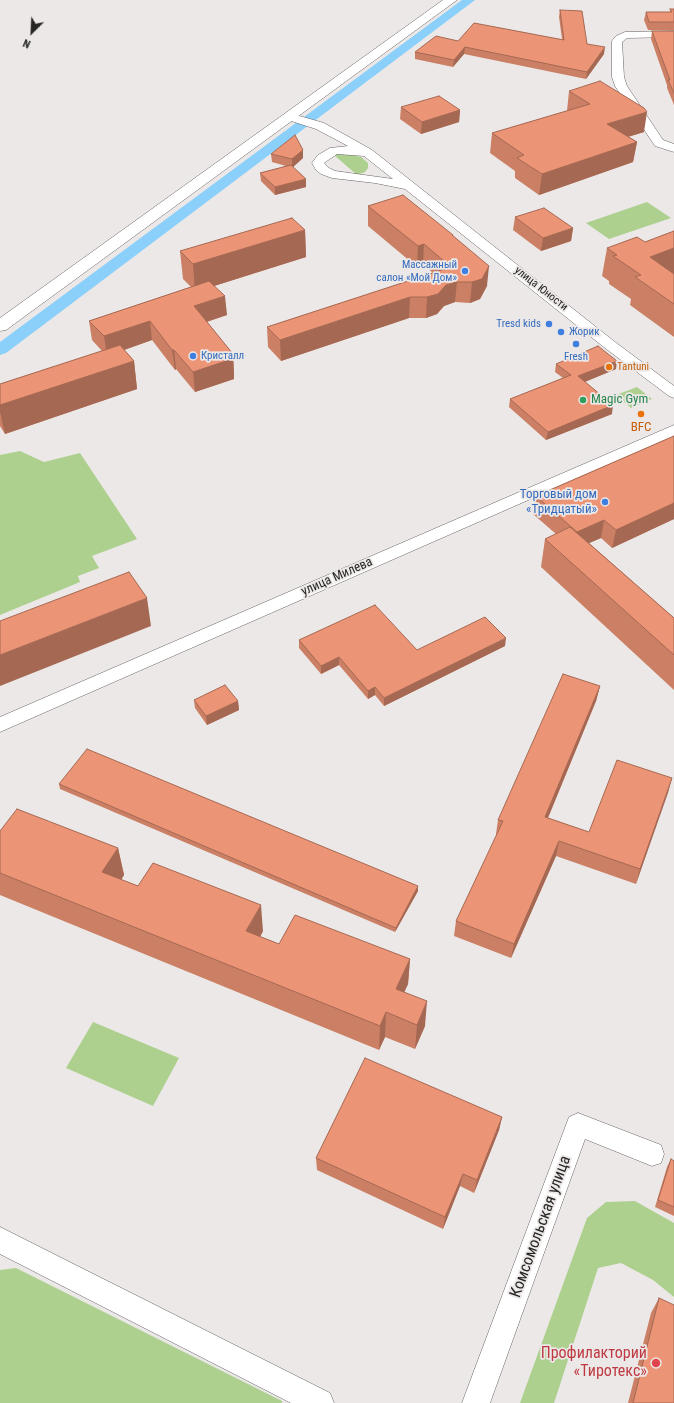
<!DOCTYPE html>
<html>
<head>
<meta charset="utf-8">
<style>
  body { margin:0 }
  #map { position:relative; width:674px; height:1403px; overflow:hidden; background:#ece8e7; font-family:"Roboto Condensed",sans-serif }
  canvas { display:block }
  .north { position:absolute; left:12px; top:12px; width:40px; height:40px; -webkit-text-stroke:3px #ece8e7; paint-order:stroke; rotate:204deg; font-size:11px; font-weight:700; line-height:16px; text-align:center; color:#262524 }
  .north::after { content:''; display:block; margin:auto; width:14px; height:18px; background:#262524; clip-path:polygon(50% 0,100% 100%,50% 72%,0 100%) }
</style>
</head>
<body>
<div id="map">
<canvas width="674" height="1403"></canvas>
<div class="north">N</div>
</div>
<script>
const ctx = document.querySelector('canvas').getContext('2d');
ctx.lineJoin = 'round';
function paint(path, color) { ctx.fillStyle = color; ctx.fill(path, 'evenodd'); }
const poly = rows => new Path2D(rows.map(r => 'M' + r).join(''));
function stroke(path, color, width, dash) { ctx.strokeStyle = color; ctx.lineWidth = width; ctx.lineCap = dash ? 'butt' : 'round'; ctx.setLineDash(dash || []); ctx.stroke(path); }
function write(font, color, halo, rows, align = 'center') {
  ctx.font = font + ' "Roboto Condensed",sans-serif'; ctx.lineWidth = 3.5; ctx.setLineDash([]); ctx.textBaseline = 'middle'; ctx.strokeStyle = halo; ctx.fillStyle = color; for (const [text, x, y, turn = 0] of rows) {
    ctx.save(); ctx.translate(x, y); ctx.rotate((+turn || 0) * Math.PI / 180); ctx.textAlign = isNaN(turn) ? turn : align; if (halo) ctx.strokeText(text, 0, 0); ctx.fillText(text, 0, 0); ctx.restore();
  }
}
paint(poly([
  [341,153,361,157,368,163,368,168,365,172,357,175,334,155],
  [647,202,671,218,609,239,586,223],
  [637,387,652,399,631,408,616,395],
  [20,451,44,462,80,453,137,539,92,556,99,568,78,576,80,582,0,615,0,455],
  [93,1022,179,1058,153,1106,66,1068],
  [635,1201,674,1223,674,1297,653,1280,621,1263,598,1268,554,1403,520,1403,587,1218,606,1202],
  [16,1268,282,1401,282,1403,0,1403,0,1270]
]), '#add08f');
paint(poly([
  [462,0,475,0,6,353,0,355,0,342,462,0]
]), '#8bd0fa');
const street = poly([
  [674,31,674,37,627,38,622,42,624,77,627,86,663,140,674,144,674,152,655,146,615,86,612,77,612,41,616,36,625,32,674,31],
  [289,113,324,123,372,150,615,342,674,386,674,398,669,396,605,348,405,189,375,183,332,178,321,174,316,170,312,163,318,155,330,148,348,146,316,129,285,119,283,117,285,115,289,113],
  [337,154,364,156,393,179,335,171,329,168,324,163,337,154],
  [674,425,674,436,0,732,0,717,674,425],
  [578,1113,661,1145,664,1154,661,1163,652,1166,585,1139,490,1403,462,1403,566,1125,569,1117,578,1113],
  [0,1227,330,1393,334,1403,291,1403,0,1254,0,1227]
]);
const secondary = poly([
  [443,0,457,0,6,330,0,331,0,318,443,0]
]);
stroke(street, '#676362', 1);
stroke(secondary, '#676362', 1);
paint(street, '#fff');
paint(secondary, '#fff');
paint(poly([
  [670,9,674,9,674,30,648,30,644,20,646,12,670,12],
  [560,10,587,44,604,54,586,79,464,54,453,67,415,59,415,52,458,41,562,39,559,17],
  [652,31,674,31,674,105,667,88,667,85,651,39],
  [569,91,644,132,628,137,637,142,633,162,539,195,515,178,515,171,490,153,492,133,567,111],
  [401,107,460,110,459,122,421,134,400,119],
  [303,150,303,158,293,167,306,179,306,187,275,195,261,181,260,173,286,166,272,162,271,154],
  [368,206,453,235,453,237,487,286,480,299,470,303,455,302,444,306,437,314,426,318,409,318,281,361,268,347,267,327,433,273,423,264,417,267,368,226],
  [515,217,573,228,571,241,541,251,513,230],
  [305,230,306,257,214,286,227,315,207,322,233,354,234,374,234,379,195,392,176,369,175,370,152,340,124,350,134,361,137,389,5,434,0,426,0,384,102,351,92,340,89,321,191,287,183,279,180,251],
  [674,231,674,273,673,273,674,274,674,337,630,305,631,299,609,284,609,281,602,276,607,248,645,242],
  [556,364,616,369,585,382,612,414,546,440,509,407,510,399,563,378,555,372],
  [674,436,674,519,612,548,601,538,589,543,674,618,674,690,541,567,545,539,556,534,533,514,536,496],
  [299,640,417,650,505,646,384,706,375,695,368,699,339,665,321,674,299,648],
  [600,686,596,701,548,818,589,832,672,778,636,884,556,856,511,958,454,936,456,921,497,835,496,834,498,820],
  [194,700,238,701,239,710,207,725,195,708],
  [59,784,418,891,395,932,60,789],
  [0,831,118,848,124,875,121,880,138,886,263,931,260,937,279,944,410,959,408,984,404,992,425,1026,415,1049,385,1037,379,1050,0,895],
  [502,1117,499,1130,474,1193,460,1186,443,1229,317,1170,316,1158],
  [671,1159,674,1161,674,1216,655,1207,667,1167],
  [659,1298,674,1403,628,1403,651,1313]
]), '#cb8065');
paint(poly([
  [465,47,464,54,453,67,454,60],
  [605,47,604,54,586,79,587,72],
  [460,110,459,122,421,134,422,122],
  [647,112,644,132,604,144,607,124],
  [637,142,633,162,539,195,542,174],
  [303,150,303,158,292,168,292,159],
  [306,179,306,187,275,195,275,187],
  [573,228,571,241,541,251,543,238],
  [305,230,306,257,195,292,193,264],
  [424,244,423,264,417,267,418,246],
  [674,248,674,273,645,284,650,257],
  [489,266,487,286,480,299,470,303,472,282],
  [457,282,455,302,444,306,437,314,426,318,427,297,446,285],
  [225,296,227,315,196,325,194,306],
  [410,297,409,318,281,361,280,340],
  [150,321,152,340,107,356,104,336],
  [172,350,174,350,176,369,175,370],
  [233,354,234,374,234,379,195,392,193,372],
  [134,361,137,389,5,434,0,412,0,405],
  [617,361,616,369,577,385,578,376],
  [613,405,612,414,546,440,548,432],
  [674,503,674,519,612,548,616,530],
  [604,520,601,538,573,550,577,532],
  [147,598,151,626,0,686,0,655],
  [506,638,505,646,384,706,384,698],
  [339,657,339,665,321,674,321,666],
  [600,686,596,701,542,832,545,817],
  [375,687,375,695,368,699,368,691],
  [238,701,239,710,207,725,206,716],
  [672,778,668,793,636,884,640,869],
  [559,841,556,856,511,958,514,944],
  [118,848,124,875,109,899,102,872],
  [418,886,418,891,395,932,396,928],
  [261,905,263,931,249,957,246,931],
  [410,959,408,984,395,1013,396,989],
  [427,1001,425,1026,415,1049,417,1025],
  [386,1012,385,1037,379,1050,380,1026],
  [502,1117,499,1130,474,1193,477,1180],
  [463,1174,460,1186,443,1229,445,1217]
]), '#a56853');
const building = poly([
  [670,9,674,9,674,22,649,22,646,12,672,12,670,9],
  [560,10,582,11,587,44,605,47,587,72,465,47,454,60,415,52,436,36,458,41,474,23,564,40,560,10],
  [652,31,674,31,674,93,668,80,670,80,652,31],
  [600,81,644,108,647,112,607,124,637,142,542,174,517,158,524,155,492,133,590,104,569,91,600,81],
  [439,96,460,110,422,122,401,107,439,96],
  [295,135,303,150,292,159,271,154,295,135],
  [291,165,306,179,275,187,260,173,291,165],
  [403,195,453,235,452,235,489,266,482,279,472,282,457,282,446,285,438,294,427,297,410,297,280,340,267,327,451,267,424,244,418,246,368,206,403,195],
  [544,208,573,228,543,238,515,217,544,208],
  [292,218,305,230,193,264,180,251,292,218],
  [674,231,674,248,650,257,674,274,674,304,635,277,641,275,613,256,617,255,607,248,637,237,645,242,674,231],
  [209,281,225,296,194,306,233,354,229,355,232,359,193,372,174,350,172,350,150,321,104,336,89,321,209,281],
  [120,345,134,361,0,405,0,384,120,345],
  [598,346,617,361,578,376,613,405,548,432,510,399,571,375,556,364,598,346],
  [674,436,674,503,616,530,604,520,577,532,536,496,674,436],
  [570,527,674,618,674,655,545,539,570,527],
  [129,572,147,598,0,655,0,621,129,572],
  [375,605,417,650,485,617,506,638,384,698,375,687,368,691,339,657,321,666,299,640,375,605],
  [563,674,600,686,545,817,589,832,617,760,672,778,640,869,559,841,514,944,456,921,503,821,498,820,563,674],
  [225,685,238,701,206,716,194,700,225,685],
  [87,749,418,886,396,928,59,784,87,749],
  [17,809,118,848,102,872,138,886,153,863,261,905,246,931,279,944,295,915,410,959,396,989,427,1001,417,1025,386,1012,380,1026,0,873,0,831,17,809],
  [365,1058,502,1117,477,1180,463,1174,445,1217,316,1158,365,1058],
  [671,1159,674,1161,674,1207,658,1200,671,1159],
  [659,1298,674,1305,674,1403,633,1403,659,1298]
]);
paint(building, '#ec9576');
stroke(building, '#a56853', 1);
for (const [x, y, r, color] of [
  [465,271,4,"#3f7fe0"],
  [549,324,4,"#3f7fe0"],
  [561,332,4,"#3f7fe0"],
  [576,344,4,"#3f7fe0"],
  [193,356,4,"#3f7fe0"],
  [609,367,4,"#e8710a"],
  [583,400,4,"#2e9e5b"],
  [641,414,4,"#e8710a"],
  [605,502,4,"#3f7fe0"],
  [656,1363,5,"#e0444e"]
]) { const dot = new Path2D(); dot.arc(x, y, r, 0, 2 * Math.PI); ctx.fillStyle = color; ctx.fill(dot); stroke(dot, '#ece8e7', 1.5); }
write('11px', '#366cbe', '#ece8e7', [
  ["Массажный",457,265],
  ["салон «Мой Дом»",457,278],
  ["Tresd kids",541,324],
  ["Жорик",569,332,"left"],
  ["Кристалл",201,356,"left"],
  ["Fresh",576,357,"center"]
], 'right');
write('11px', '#262524', '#ece8e7', [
  ["улица Юности",541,289,38]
]);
write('11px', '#c56008', '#ece8e7', [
  ["Tantuni",617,367]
], 'left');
write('13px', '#27864d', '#ece8e7', [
  ["Magic Gym",591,400]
], 'left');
write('13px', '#c56008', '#ece8e7', [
  ["BFC",641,428]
]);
write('13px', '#366cbe', '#ece8e7', [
  ["Торговый дом",597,495],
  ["«Тридцатый»",597,510]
], 'right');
write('13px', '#262524', '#ece8e7', [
  ["улица Милева",337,577,-24]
]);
write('16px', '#262524', '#ece8e7', [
  ["Комсомольская улица",541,1227,-70]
]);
write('16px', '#be3a42', '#ece8e7', [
  ["Профилакторий",647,1354],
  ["«Тиротекс»",647,1372]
], 'right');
</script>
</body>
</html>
